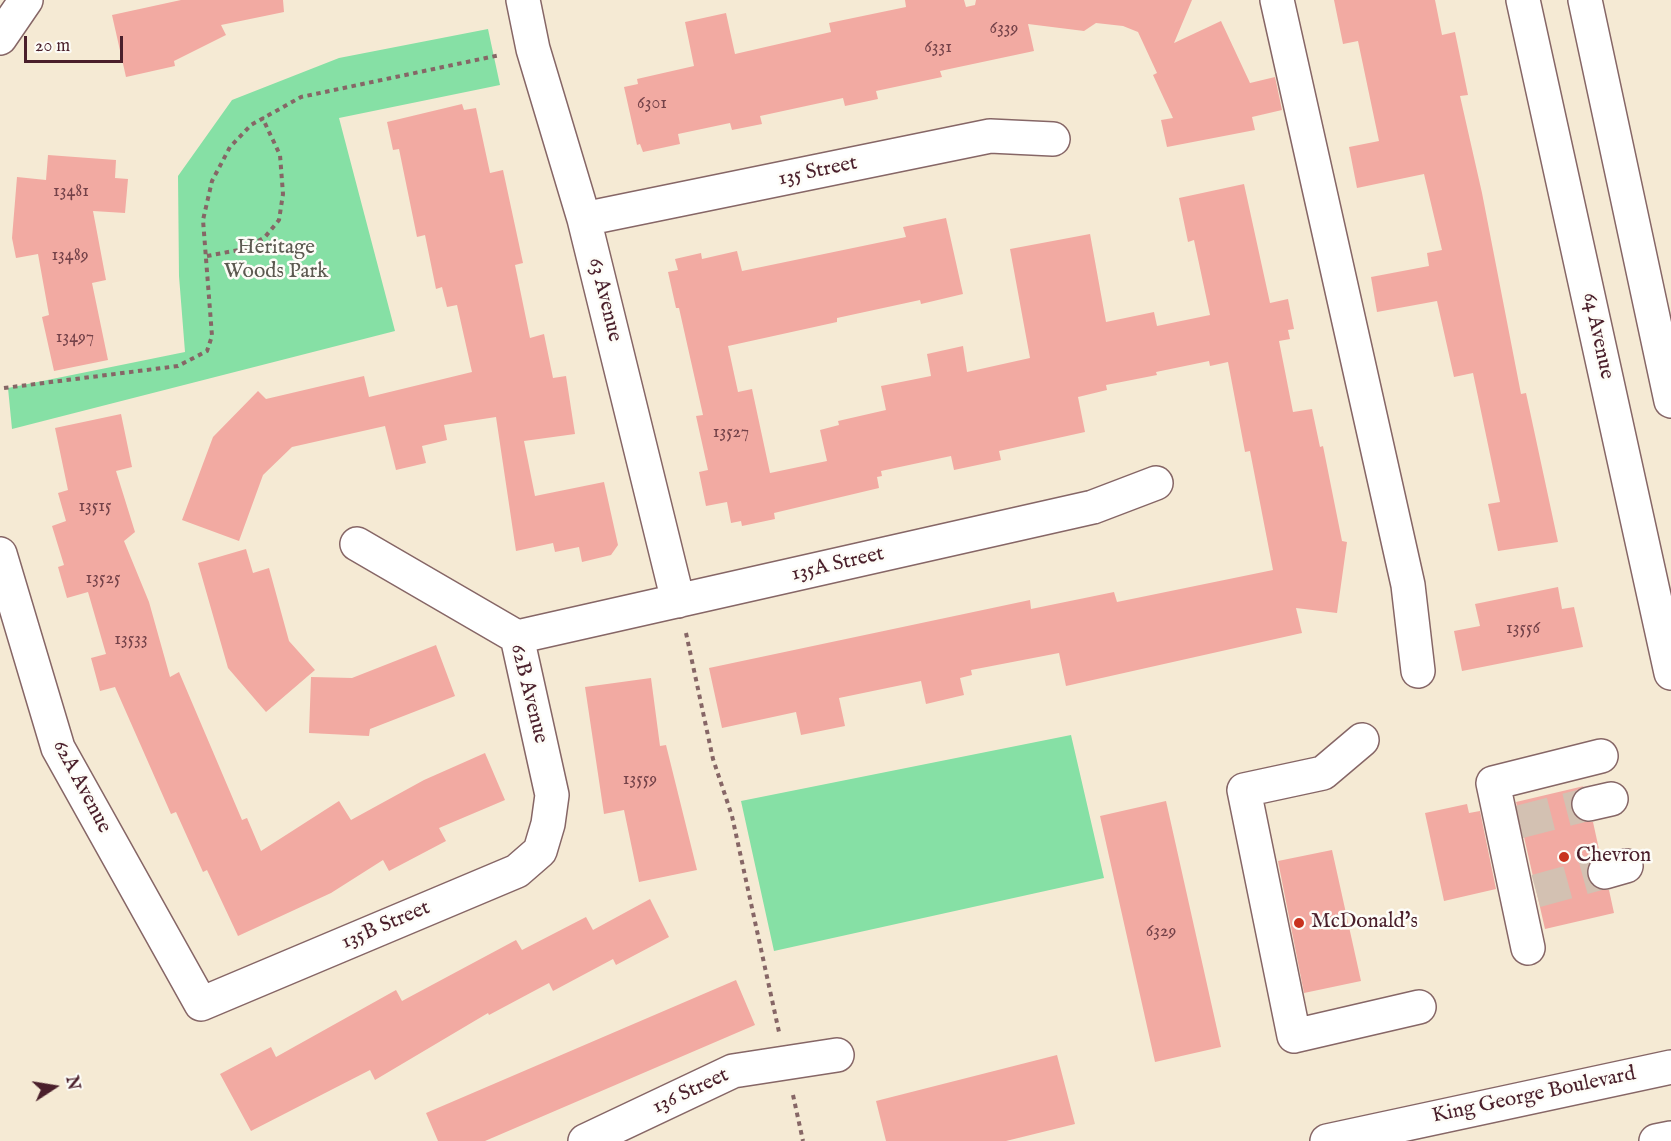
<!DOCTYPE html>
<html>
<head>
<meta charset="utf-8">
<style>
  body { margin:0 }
  #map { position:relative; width:1671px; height:1141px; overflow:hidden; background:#f5ead4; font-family:"IM FELL English",serif }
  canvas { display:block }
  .north { position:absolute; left:24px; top:1057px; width:60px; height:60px; -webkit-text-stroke:4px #fdfcf7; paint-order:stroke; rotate:78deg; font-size:16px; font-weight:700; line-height:24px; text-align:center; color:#4a1f2b }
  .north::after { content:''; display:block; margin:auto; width:21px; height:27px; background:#4a1f2b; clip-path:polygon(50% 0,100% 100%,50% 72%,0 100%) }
  .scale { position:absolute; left:24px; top:36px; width:99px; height:27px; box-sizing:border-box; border:3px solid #4a1f2b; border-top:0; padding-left:8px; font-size:18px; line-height:21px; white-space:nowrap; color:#4a1f2b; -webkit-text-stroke:4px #fdfcf7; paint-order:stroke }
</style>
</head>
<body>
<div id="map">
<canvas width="1671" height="1141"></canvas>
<div class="north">N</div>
<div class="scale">20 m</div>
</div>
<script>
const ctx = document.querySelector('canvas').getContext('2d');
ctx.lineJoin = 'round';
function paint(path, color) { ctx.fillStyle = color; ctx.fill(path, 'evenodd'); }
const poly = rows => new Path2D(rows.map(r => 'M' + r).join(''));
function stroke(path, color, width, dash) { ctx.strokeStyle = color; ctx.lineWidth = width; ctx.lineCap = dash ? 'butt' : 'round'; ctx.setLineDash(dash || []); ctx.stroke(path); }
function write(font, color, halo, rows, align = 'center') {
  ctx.font = font + ' "IM FELL English",serif'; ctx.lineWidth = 5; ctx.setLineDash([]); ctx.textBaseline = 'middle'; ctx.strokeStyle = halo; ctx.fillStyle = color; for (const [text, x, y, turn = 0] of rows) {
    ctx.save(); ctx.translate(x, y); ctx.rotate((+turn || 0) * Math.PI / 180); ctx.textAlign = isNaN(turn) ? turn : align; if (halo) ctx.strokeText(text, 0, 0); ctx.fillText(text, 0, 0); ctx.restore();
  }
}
paint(poly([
  [488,29,500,85,339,118,395,331,12,429,8,388,185,352,179,276,178,176,232,100,339,58],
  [1071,735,1104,878,774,951,741,801]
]), '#86e0a5');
paint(poly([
  [181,0,283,0,284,12,221,25,226,35,174,61,175,66,126,77,112,15],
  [905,0,964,0,966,7,975,5,976,0,1192,0,1174,43,1221,21,1250,83,1275,77,1282,110,1252,117,1255,130,1167,147,1161,120,1173,118,1153,75,1157,73,1138,32,1123,26,1096,23,1084,31,1028,24,1034,51,940,71,942,77,876,91,878,99,845,106,843,98,760,116,762,124,732,130,730,123,678,134,680,144,643,152,640,144,637,145,624,87,638,84,637,79,694,66,685,22,726,13,735,54,831,32,829,23,906,7],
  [1334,0,1435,0,1442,35,1455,32,1468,95,1460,96,1482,193,1521,394,1526,393,1558,542,1498,551,1488,504,1500,502,1473,373,1454,377,1437,301,1377,312,1371,277,1429,266,1427,253,1442,250,1424,174,1357,188,1349,147,1379,141,1358,41,1343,44],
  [462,104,464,110,476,108,490,173,503,170,523,263,515,265,530,338,544,334,553,378,566,376,575,434,524,441,535,496,604,482,618,545,611,555,582,562,579,547,555,552,553,543,516,551,496,417,444,425,447,440,422,446,426,463,396,470,385,426,292,447,263,475,239,541,182,520,213,437,258,391,266,399,364,376,369,397,472,372,457,305,447,307,442,287,436,289,425,235,417,237,399,149,393,150,387,122],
  [48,155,116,160,115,178,128,179,125,213,93,211,106,280,92,283,108,360,54,371,42,317,49,315,38,254,16,258,12,238,17,177,46,180],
  [1244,184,1270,303,1288,299,1294,329,1288,330,1290,339,1279,341,1293,412,1312,409,1320,447,1323,446,1342,541,1347,542,1337,613,1296,608,1302,633,1066,686,1059,653,971,670,972,675,960,678,964,695,926,704,921,681,839,698,845,726,801,735,796,712,722,728,709,668,1030,600,1031,609,1114,592,1117,602,1273,570,1250,451,1245,452,1228,362,1210,366,1209,361,1156,372,1157,375,1106,385,1107,390,1078,397,1085,432,999,451,1001,460,954,470,951,456,881,471,882,476,877,477,879,488,774,513,775,519,742,526,741,521,731,523,727,502,706,506,699,472,708,470,696,416,703,415,679,308,676,308,668,272,678,270,675,259,701,253,702,259,737,251,742,271,906,237,903,227,946,218,963,294,921,304,920,300,837,318,837,322,728,346,738,392,752,389,770,473,827,461,820,430,839,425,838,421,886,410,881,386,931,376,927,354,963,346,967,372,1030,358,1010,249,1090,234,1106,322,1154,312,1157,326,1210,315,1194,240,1188,242,1179,198],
  [121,414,132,467,116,471,135,532,124,541,149,602,170,677,179,672,242,820,247,818,261,851,339,801,351,820,424,780,485,753,505,800,439,828,446,841,389,871,383,860,331,893,238,936,207,870,203,872,176,812,171,814,115,687,100,691,91,658,106,654,88,592,67,598,58,567,64,565,52,526,66,521,58,493,68,490,55,428],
  [246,549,253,573,269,568,289,641,315,670,266,712,228,668,198,563],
  [1558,587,1562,609,1574,607,1583,647,1462,671,1454,631,1480,626,1475,604],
  [436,645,455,696,370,729,369,736,309,733,311,677,352,678],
  [651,678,660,746,666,745,697,870,639,882,624,810,604,814,585,687],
  [1584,786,1576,791,1571,798,1571,809,1576,817,1583,822,1593,822,1600,854,1591,859,1587,867,1587,877,1592,886,1600,890,1609,890,1614,913,1545,929,1516,802],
  [1166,801,1221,1047,1155,1062,1100,816],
  [1467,804,1469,813,1480,811,1496,889,1444,901,1425,813],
  [1332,850,1361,981,1304,993,1278,861],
  [650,899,669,937,616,965,613,959,553,991,549,983,489,1015,488,1013,375,1080,370,1070,251,1131,220,1074,271,1047,276,1057,396,990,402,1001,516,940,522,950,586,917,593,930],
  [736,980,755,1025,485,1141,438,1141,426,1113],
  [1057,1055,1075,1124,1006,1141,886,1141,876,1101]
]), '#f2aaa2');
stroke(poly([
  [1519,822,1589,804],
  [1536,891,1605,872]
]), '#d3c1b2', 33, [33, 16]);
const minor = poly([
  [523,0,533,49,584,219,678,601],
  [1277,0,1408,585,1418,671],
  [0,38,26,0],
  [584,219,990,136,1053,139],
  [0,554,58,748,201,1004,517,871,540,851,548,824,552,795,517,637,357,544],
  [517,637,1093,507,1156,483],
  [1362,740,1323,773,1244,790,1294,1036,1419,1007],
  [1589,804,1611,799],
  [1605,872,1626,866],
  [1528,948,1493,783,1601,756],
  [585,1141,733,1071,837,1055]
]);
const major = poly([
  [1523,0,1671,673],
  [1585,0,1671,401],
  [1327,1141,1671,1067],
  [1656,1141,1671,1138]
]);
stroke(minor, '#866666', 36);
stroke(major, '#866666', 36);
stroke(poly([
  [207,256,244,249,265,237,279,220,283,194,280,155,262,117],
  [4,388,178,366,207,351,212,336,203,220,212,181,230,147,251,125,301,97,500,55],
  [686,633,713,759,732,816,779,1032],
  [793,1095,803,1141]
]), '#866666', 4, [4.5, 4.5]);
stroke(minor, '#fff', 33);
stroke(major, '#fff', 33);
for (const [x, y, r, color] of [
  [1564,857,6,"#c8321e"],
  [1299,923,6,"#c8321e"]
]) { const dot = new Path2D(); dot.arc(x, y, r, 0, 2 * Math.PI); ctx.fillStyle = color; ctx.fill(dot); stroke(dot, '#fdfcf7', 2); }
write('18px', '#744249', null, [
  ["6339",1004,29],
  ["6331",938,48],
  ["6301",652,104],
  ["13481",71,192],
  ["13489",70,256],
  ["13497",75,338],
  ["13527",731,433],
  ["13515",95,507],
  ["13525",103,579],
  ["13556",1523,629],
  ["13533",131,640],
  ["13559",640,780],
  ["6329",1161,932]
]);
write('21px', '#4a1f2b', '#fdfcf7', [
  ["135 Street",818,172,-12],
  ["63 Avenue",604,300,76],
  ["64 Avenue",1597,336,78],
  ["135A Street",838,565,-13],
  ["62B Avenue",528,694,76],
  ["62A Avenue",81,787,62],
  ["135B Street",386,926,-23],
  ["136 Street",691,1092,-25],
  ["King George Boulevard",1534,1096,-12]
]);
write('21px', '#5c5950', '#fdfcf7', [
  ["Heritage",276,249],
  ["Woods Park",276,273]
]);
write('21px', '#4a1f2b', '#fdfcf7', [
  ["Chevron",1576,857],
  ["McDonald's",1311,923]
], 'left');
</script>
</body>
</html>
